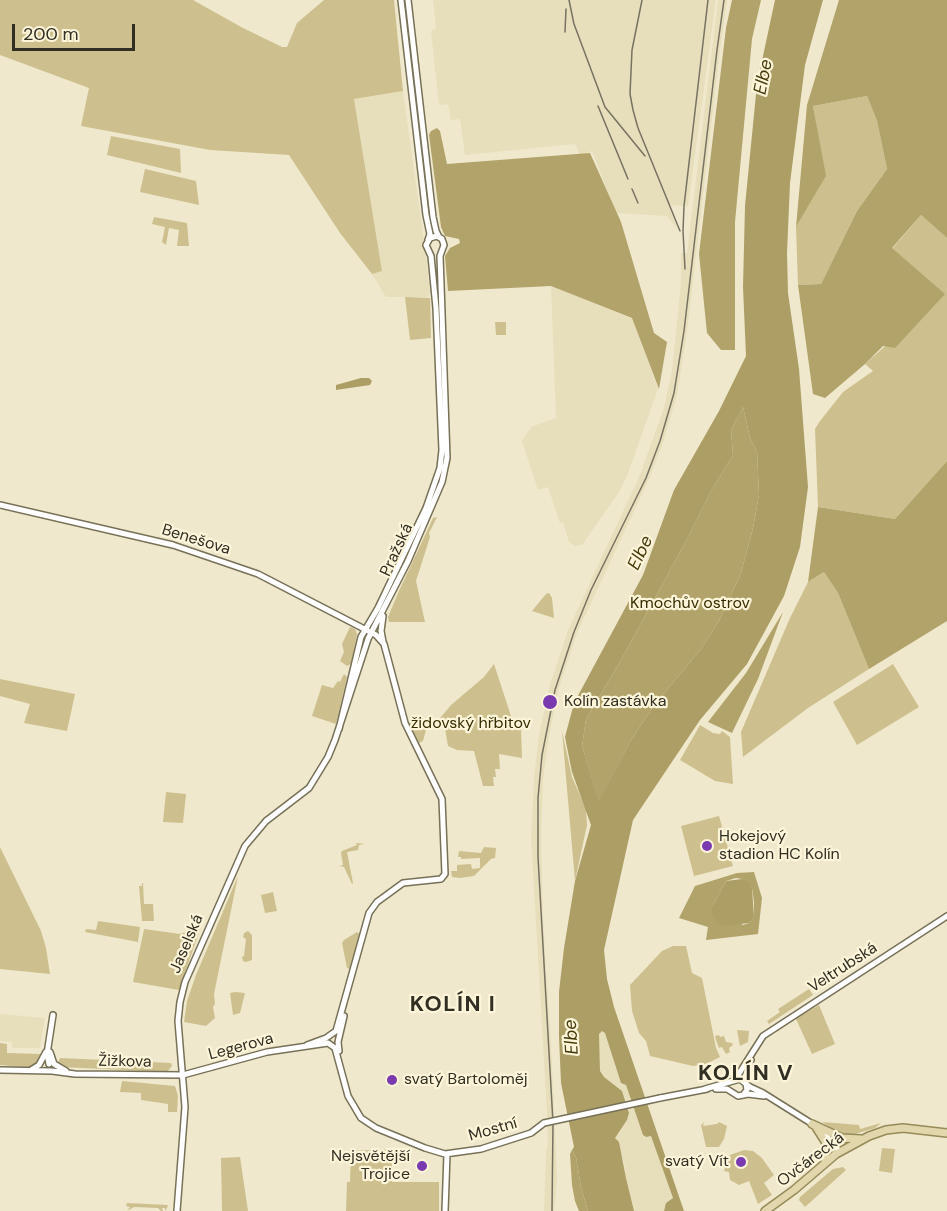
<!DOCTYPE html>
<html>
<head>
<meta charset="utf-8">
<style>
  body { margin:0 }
  #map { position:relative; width:947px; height:1211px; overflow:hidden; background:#efe8cc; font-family:"DM Sans",sans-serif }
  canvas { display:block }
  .scale { position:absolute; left:12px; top:24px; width:123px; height:27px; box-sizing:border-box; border:3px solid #312e23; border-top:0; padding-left:8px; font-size:18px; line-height:21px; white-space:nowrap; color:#312e23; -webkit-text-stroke:4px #fcf5d9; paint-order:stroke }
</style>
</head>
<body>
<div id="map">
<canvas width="947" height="1211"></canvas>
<div class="scale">200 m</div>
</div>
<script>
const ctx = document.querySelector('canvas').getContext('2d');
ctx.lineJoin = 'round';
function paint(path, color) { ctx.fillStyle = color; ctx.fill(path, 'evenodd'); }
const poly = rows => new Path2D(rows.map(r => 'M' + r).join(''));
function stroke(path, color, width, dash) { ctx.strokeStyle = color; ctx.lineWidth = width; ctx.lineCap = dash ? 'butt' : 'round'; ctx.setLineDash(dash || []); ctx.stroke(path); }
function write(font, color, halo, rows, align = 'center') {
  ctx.font = font + ' "DM Sans",sans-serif'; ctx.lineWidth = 4.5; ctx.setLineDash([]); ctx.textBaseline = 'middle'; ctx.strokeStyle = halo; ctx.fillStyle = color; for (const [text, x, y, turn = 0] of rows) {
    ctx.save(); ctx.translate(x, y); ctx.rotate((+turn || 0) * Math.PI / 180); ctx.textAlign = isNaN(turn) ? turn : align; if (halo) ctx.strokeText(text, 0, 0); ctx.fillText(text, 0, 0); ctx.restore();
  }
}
paint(poly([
  [433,0,716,0,688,206,670,205,677,229,667,216,616,213,592,151,580,155,575,144,465,155,460,119,451,120,448,104,439,105,431,31,436,29],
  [718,0,727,0,720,50,687,331,677,395,663,443,649,479,577,633,558,691,549,737,543,779,541,837,543,919,552,1065,557,1179,554,1211,544,1211,546,1150,548,1145,547,1113,531,837,534,778,539,735,549,688,568,630,640,475,664,408,672,371,681,284,681,253,687,253],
  [403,91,426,256,430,292,428,297,386,297,372,274,382,271,354,99],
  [551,286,633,319,658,389,627,476,619,492,582,545,575,546,569,542,563,522,560,523,548,487,538,490,522,441,531,427,556,418],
  [0,1014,45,1018,40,1048,12,1048,12,1042,0,1041],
  [601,1031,605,1032,621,1082,626,1085,643,1135,646,1137,651,1135,673,1198,664,1208,664,1211,634,1211,626,1178,624,1162,615,1138,627,1120,629,1113,622,1091,604,1077,600,1071,599,1034]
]), '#e7debb');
paint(poly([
  [0,0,193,0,243,28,282,47,287,47,297,23,324,0,394,0,403,91,354,99,382,271,372,274,340,233,289,155,210,150,81,126,89,88,0,55],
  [867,96,877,121,887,169,857,211,821,284,798,285,796,227,825,177,813,106],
  [111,136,180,149,181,173,107,155],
  [145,169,196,181,199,205,140,192],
  [921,215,947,238,947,461,895,519,818,507,815,429,820,421,843,392,873,371,865,364,944,294,892,249],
  [154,217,187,223,189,246,177,246,179,230,169,228,166,245,162,242,165,227,152,224],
  [405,297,430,298,431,338,410,340],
  [495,322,506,322,506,335,496,335],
  [437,517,429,533,430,537,416,581,425,622,389,622,388,617,398,593,433,518],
  [824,572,838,593,869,669,808,708,743,757,741,732,790,618,808,582],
  [549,593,552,598,554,618,532,611,546,594],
  [350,627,355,629,357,634,351,664,347,666,340,661,344,652,342,644],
  [494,664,511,716,521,729,522,758,499,754,500,769,495,769,496,777,493,777,494,786,483,786,474,751,457,750,448,746,444,723,435,724,451,705,484,677],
  [893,664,919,707,857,745,833,702],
  [344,674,347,677,336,724,312,716,322,685,333,688,338,681,340,682],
  [0,679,75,694,67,731,24,723,30,704,0,696],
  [429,719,423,741,419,743,409,723],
  [700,725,713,733,720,734,722,731,730,737,733,784,715,781,680,760],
  [562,731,572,777,586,809,587,825,575,881],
  [166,792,186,794,183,823,163,822],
  [719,816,733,866,694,876,681,826],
  [356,843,365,844,359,845,358,850,347,852,353,883,352,884,344,867,339,866,343,865,341,853,342,851,357,845],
  [0,847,41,931,46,948,50,974,0,969],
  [484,847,496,848,495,858,491,859,474,876,460,878,452,877,451,871,457,871,457,865,471,864,472,869,480,868,480,858,461,859,461,857,458,857,459,851,481,853],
  [238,876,214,994,215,1004,213,1007,215,1018,206,1026,184,1022,187,1001,196,975],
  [142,883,143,883,144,904,153,904,154,921,142,921,139,886,142,886],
  [273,892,277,911,265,913,261,895],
  [98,921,140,927,138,942,85,932,86,929,96,930],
  [201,927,179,990,133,982,144,929,180,934],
  [248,931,252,935,252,960,246,962,243,961,242,957,244,956,246,939,243,937,244,933],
  [357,932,361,935,350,969,347,968,342,943,344,940],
  [673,946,686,946,692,973,702,978,716,1048,720,1057,706,1064,693,1066,650,1056,646,1041,639,1033,632,1011,630,985,662,951],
  [809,989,813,995,769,1024,767,1021,780,1012,778,1009],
  [235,992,245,993,240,1013,233,1015,230,993],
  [818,1003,801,1015,819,1005,835,1044,812,1054,796,1019,794,1019],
  [737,1030,749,1031,748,1042,740,1046],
  [719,1035,720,1037,724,1036,726,1042,732,1043,733,1045,729,1048,730,1052,726,1054,722,1047,719,1048,722,1056,716,1040,715,1036],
  [0,1043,7,1044,7,1053,41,1054,41,1058,32,1068,0,1065],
  [60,1058,171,1063,172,1066,167,1072,61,1067,58,1062],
  [122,1081,175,1086,178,1096,177,1112,168,1112,168,1104,141,1100,141,1093,120,1092],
  [704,1122,703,1126,717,1124,719,1122,727,1126,724,1139,719,1147,706,1147,701,1125],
  [822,1122,859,1125,860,1129,881,1123,875,1128,845,1137],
  [882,1148,895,1149,892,1173,879,1171],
  [392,1149,392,1182,439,1182,439,1211,346,1211,347,1182,350,1182,351,1151],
  [744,1150,753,1151,762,1158,774,1175,764,1183,772,1195,758,1204,749,1181,739,1185,730,1180,729,1172,724,1171,730,1155],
  [240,1157,248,1211,222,1211,221,1158],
  [843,1167,846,1170,805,1207,799,1200,800,1197,833,1169],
  [127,1203,168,1205,167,1208,165,1211,165,1208,162,1208,163,1211,161,1211,158,1208,134,1207,127,1211,130,1207,126,1206]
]), '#cdc08e');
paint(poly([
  [732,0,761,0,752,39,735,222,735,350,721,350,707,333,699,254,726,28],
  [839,0,947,0,947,238,921,215,892,248,945,294,895,348,883,346,865,364,825,398,813,394,798,285,821,284,857,211,887,169,877,121,867,96,813,106,826,176,796,227,807,105],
  [437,128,440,131,447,164,590,153,621,222,654,333,667,342,659,389,632,318,551,286,448,291,445,256,450,248,460,243,459,239,445,236,441,227,429,135,431,131],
  [743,407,750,438,757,451,759,495,753,528,741,573,719,621,701,649,655,704,631,740,599,802,582,746,586,719,621,660,685,543,712,489,733,455,731,430],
  [947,461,947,621,869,669,838,593,824,572,808,582,818,507,895,519],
  [783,612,758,679,732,733,708,722,746,673],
  [754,872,762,898,758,934,706,940,708,927,679,918,695,886,737,873],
  [736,878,742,879,752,888,754,902,754,917,749,923,743,925,713,905,726,881],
  [572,1150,576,1157,581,1187,588,1211,579,1211,575,1201,572,1185,570,1154]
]), '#b1a36a');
paint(poly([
  [775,0,823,0,805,65,790,183,787,253,788,293,799,369,808,487,800,547,784,596,747,664,700,720,633,820,604,950,607,979,614,1007,684,1211,664,1211,666,1203,673,1198,651,1136,646,1137,643,1135,626,1085,621,1083,605,1033,602,1031,599,1034,600,1071,604,1077,622,1091,629,1113,627,1120,615,1138,619,1142,626,1178,634,1211,588,1211,581,1187,576,1157,572,1150,574,1147,561,1083,559,1036,559,992,564,948,575,881,591,825,572,772,565,737,574,703,643,575,674,490,719,411,746,356,743,287,745,206,757,84],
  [743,407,750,438,757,451,759,495,753,528,741,573,719,621,701,649,655,704,631,740,599,801,582,746,586,719,621,660,685,543,712,489,733,455,731,430],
  [361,378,369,378,372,381,370,385,336,390,336,385],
  [742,879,749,883,752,888,754,917,749,923,723,926,717,922,713,916,711,912,713,905,726,881]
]), '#ac9e65');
const minor = poly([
  [401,0,426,215,430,234,428,240],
  [408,0,433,217,436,231,439,237],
  [0,505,173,545,258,574,376,635,384,644,405,723,442,799,445,874,441,879,403,883,377,902,369,913,336,1031,326,1038,307,1045],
  [383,616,381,631,383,642],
  [339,1051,338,1042,344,1016],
  [50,1052,54,1064,66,1071],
  [49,1064,47,1054,53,1015],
  [0,1070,52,1071,75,1074,183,1075,267,1052,328,1043,335,1048,348,1096,361,1118,376,1128,425,1148,445,1154,481,1149,531,1133,544,1123],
  [31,1070,39,1065,46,1052],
  [735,1080,763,1036,947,916],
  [705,1089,740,1079,750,1087,763,1093,814,1125],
  [716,1089,727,1089,738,1096,748,1094,764,1096],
  [743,1095,747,1090,745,1077,751,1060],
  [660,1098,707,1089],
  [821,1130,840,1152],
  [177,1211,185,1107,178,1021,180,1002,185,982,245,846,266,821,309,788,328,757,335,740,368,639,408,561,442,482,447,458,440,256,444,245,442,239,437,236,430,238,426,245,431,256,436,308,442,450,440,468,426,508,378,608,361,637,339,729],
  [445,1211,447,1154]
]);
const major = poly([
  [812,1124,842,1138,861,1139],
  [816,1127,826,1143,825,1163],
  [765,1211,794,1190,836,1154,869,1136,886,1130,903,1128,947,1133]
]);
stroke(minor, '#777158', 8);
stroke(major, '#968a58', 10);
stroke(minor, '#fff', 5);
stroke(major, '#e1d6ac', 7);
stroke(poly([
  [569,0,574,24,605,107,645,156],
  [642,0,632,50,630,94,633,110,638,128,680,231],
  [565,32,566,9],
  [598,106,628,179],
  [632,189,638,203],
  [685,269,683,231,684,206,708,0],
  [552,1211,553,1123,538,857,538,798,542,755,555,690,574,632,591,590,646,478,660,441,674,393,684,331,717,50,724,0]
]), '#777362', 1.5);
const minorBridge = poly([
  [544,1123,660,1098]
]);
stroke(minorBridge, '#777158', 8, []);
stroke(minorBridge, '#fff', 5);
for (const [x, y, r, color] of [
  [550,702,8,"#7b3bb0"],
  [707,846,6,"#7b3bb0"],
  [392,1080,6,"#7b3bb0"],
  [741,1162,6,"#7b3bb0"],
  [422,1166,6,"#7b3bb0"]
]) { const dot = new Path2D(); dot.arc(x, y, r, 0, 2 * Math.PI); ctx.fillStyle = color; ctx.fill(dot); stroke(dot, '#fcf5d9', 2); }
write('16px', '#312e23', '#fcf5d9', [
  ["Benešova",196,540,17],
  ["Pražská",397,550,-65],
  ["Jaselská",187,944,-67],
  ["Veltrubská",843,968,-33],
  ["Legerova",241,1047,-15],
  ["Žižkova",125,1062,1],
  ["Mostní",493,1130,-16],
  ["Ovčárecká",811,1160,-37]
]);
write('16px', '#372d00', '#fcf5d9', [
  ["Kmochův ostrov",690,604],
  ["židovský hřbitov",471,724]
]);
write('16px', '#312e23', '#fcf5d9', [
  ["Kolín zastávka",564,702],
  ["Hokejový",719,837],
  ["stadion HC Kolín",719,855],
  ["svatý Bartoloměj",404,1080],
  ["Nejsvětější",410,1157,"right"],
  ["Trojice",410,1175,"right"],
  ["svatý Vít",729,1162,"right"]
], 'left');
write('italic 18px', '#463b0c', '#fcf5d9', [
  ["Elbe",764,77,-79],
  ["Elbe",641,553,-65],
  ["Elbe",572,1037,-93]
]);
ctx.letterSpacing = '1.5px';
write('bold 22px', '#312e23', '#fcf5d9', [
  ["KOLÍN I",453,1005],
  ["KOLÍN V",746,1074]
]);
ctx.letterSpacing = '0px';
</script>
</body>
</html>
